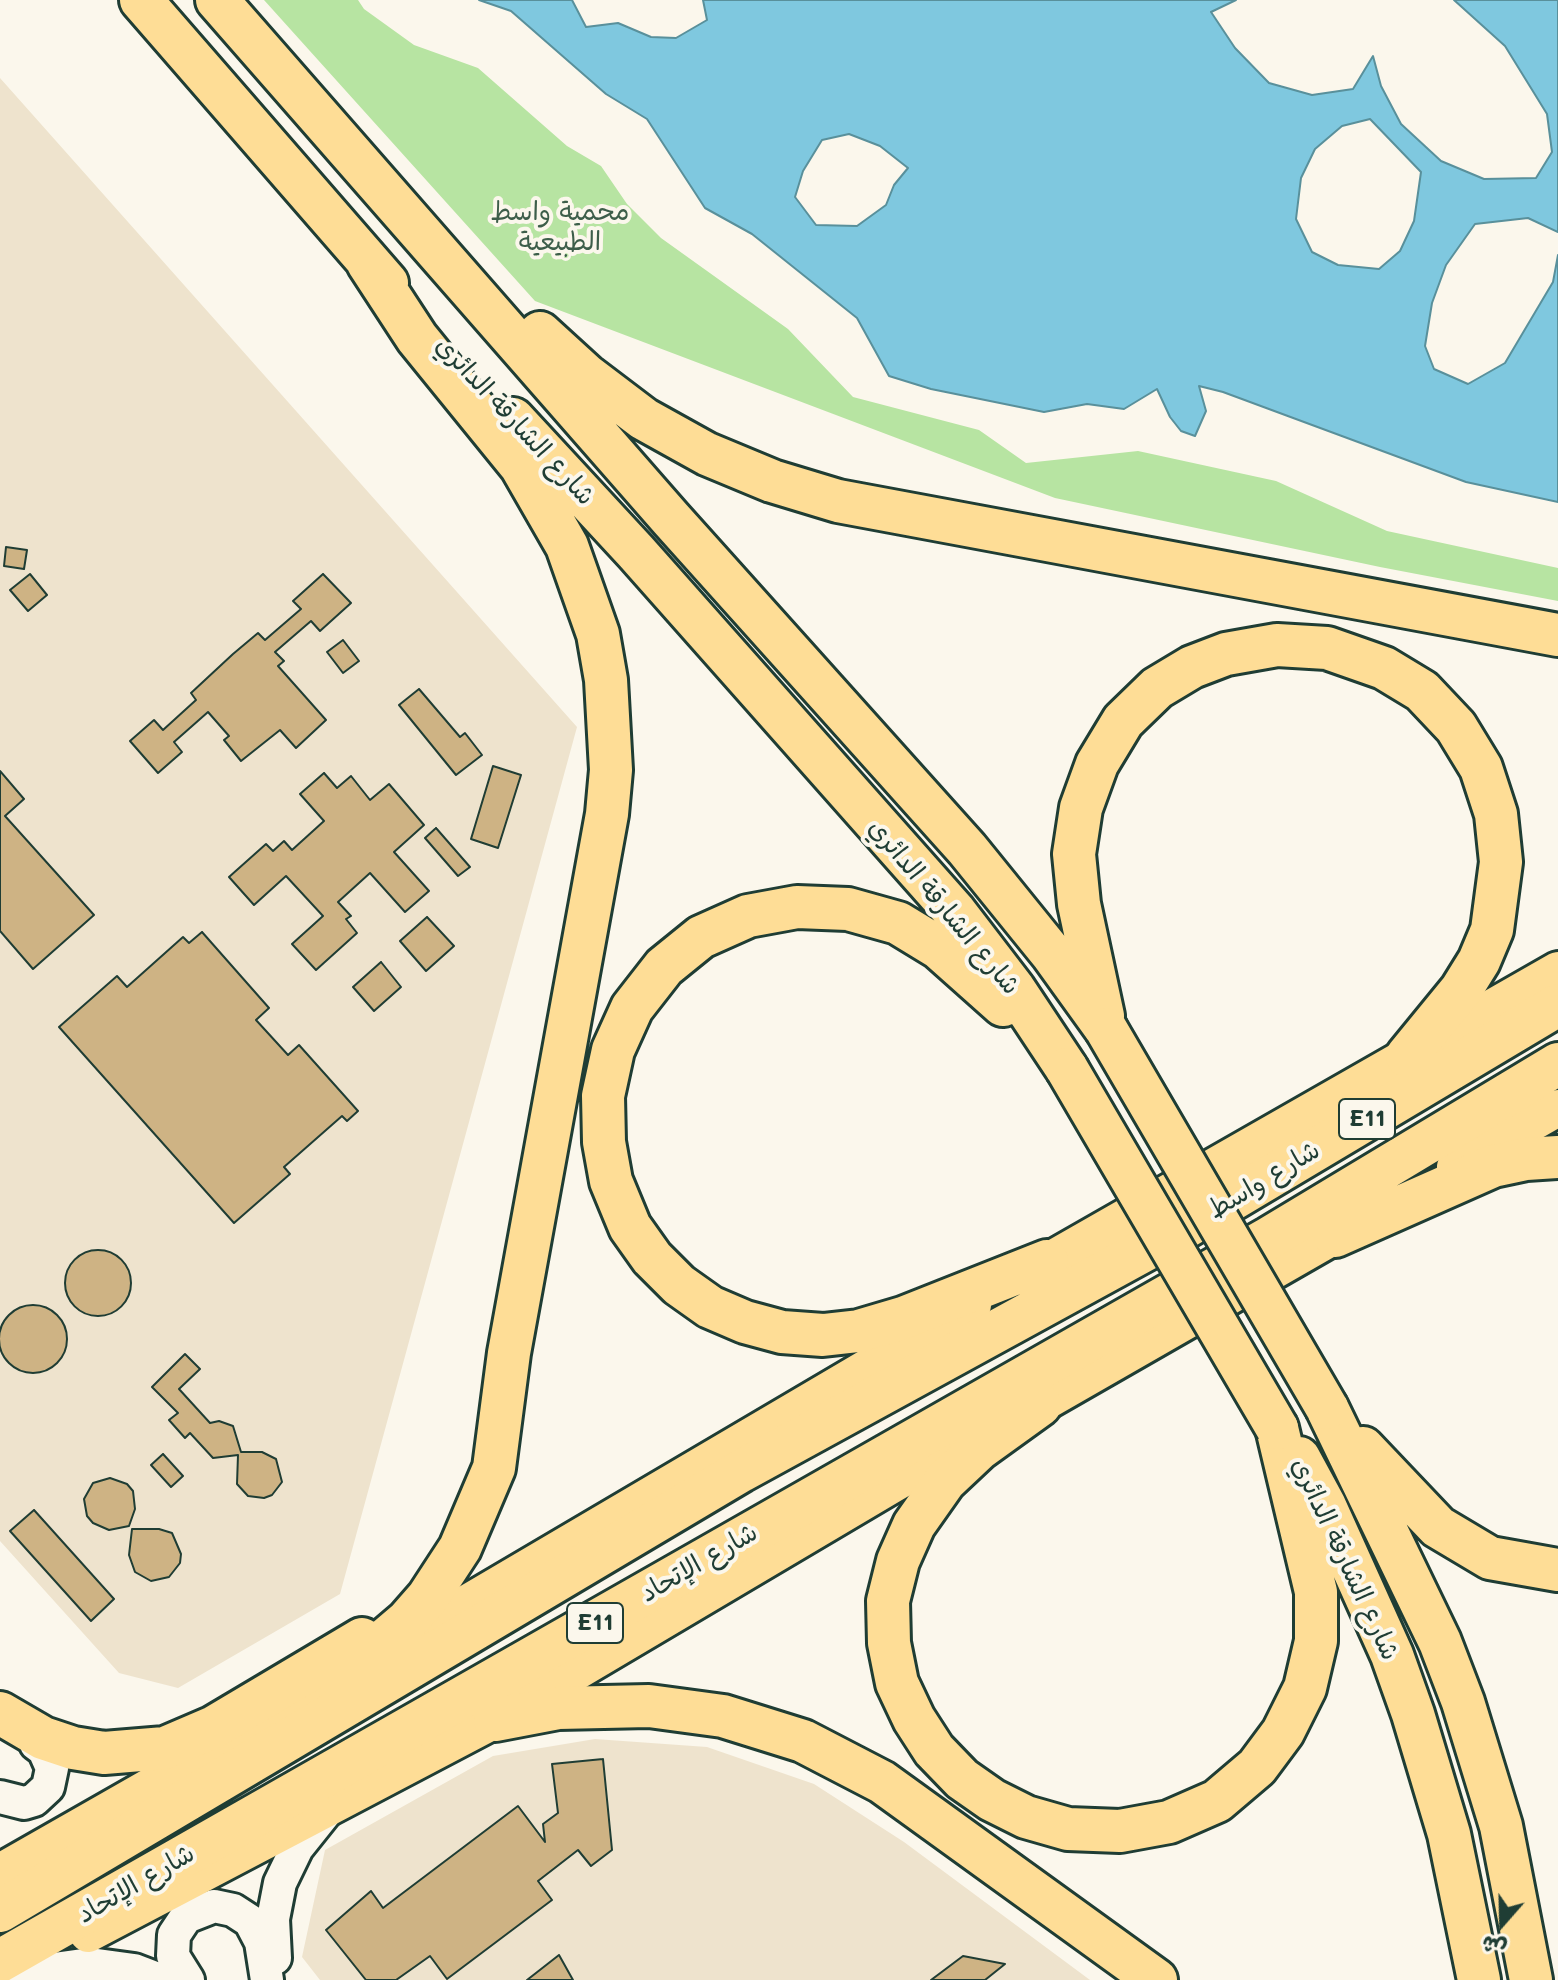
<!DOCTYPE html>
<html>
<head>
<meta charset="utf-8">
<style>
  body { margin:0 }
  #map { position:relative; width:1558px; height:1980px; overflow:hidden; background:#fbf7ec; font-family:Mali,"Playpen Sans Arabic",sans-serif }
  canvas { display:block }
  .north { position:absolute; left:1462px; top:1884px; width:80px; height:80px; -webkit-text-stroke:6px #fbf7ec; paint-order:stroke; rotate:200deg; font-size:22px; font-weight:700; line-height:32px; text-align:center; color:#1f3d34 }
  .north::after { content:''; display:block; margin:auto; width:28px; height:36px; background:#1f3d34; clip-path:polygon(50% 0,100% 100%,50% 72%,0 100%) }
</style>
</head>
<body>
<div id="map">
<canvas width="1558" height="1980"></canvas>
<div class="north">ش</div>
</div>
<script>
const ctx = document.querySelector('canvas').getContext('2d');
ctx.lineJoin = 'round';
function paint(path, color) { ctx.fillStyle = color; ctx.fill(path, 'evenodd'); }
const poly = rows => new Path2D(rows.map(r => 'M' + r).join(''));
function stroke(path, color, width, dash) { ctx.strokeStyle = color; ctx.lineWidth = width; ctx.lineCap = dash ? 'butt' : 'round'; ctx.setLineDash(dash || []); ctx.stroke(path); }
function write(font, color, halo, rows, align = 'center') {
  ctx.font = font + ' Mali,"Playpen Sans Arabic",sans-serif'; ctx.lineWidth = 8; ctx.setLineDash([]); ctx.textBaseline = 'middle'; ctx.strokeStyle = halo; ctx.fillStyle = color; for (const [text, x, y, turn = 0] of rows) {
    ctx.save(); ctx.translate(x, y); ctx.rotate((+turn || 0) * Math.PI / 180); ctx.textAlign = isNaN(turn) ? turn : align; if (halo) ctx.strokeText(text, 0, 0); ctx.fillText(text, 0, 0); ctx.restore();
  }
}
paint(poly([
  [0,78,577,727,340,1594,178,1688,119,1673,0,1541],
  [595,1739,707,1747,814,1784,904,1842,1090,1980,320,1980,302,1957,325,1850,493,1756]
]), '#eee3cd');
paint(poly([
  [264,0,358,0,364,9,414,45,478,68,567,146,601,166,627,204,661,238,788,329,853,397,979,430,1026,463,1138,451,1276,481,1387,531,1558,568,1558,601,1380,567,1055,498,535,301]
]), '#b7e4a2');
const water = poly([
  [479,0,572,0,586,27,618,23,651,37,676,38,707,20,703,0,1236,0,1211,12,1235,48,1269,83,1312,95,1353,89,1373,56,1381,86,1401,124,1441,161,1484,179,1536,178,1552,152,1547,114,1505,46,1454,0,1558,0,1558,232,1528,218,1475,224,1446,265,1432,303,1425,346,1434,369,1468,384,1505,363,1553,282,1558,255,1558,502,1466,482,1223,392,1199,386,1206,411,1195,436,1181,431,1170,417,1157,389,1124,409,1087,404,1044,412,931,389,889,376,857,318,752,234,705,208,647,119,606,94,511,11,479,0],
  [1370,119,1421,172,1414,221,1400,251,1379,269,1338,265,1312,252,1296,219,1301,178,1315,149,1342,126,1370,119],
  [849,134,880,146,908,168,894,185,886,205,857,226,816,225,795,197,803,171,822,140,849,134]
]);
paint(water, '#7fc8df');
stroke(water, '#59909b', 2);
const building = poly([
  [6,547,27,550,24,569,4,566,6,547],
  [30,574,47,595,28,611,10,590,30,574],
  [323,574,351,603,320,631,311,621,275,652,284,661,278,666,326,720,296,748,280,730,241,761,224,740,229,736,208,712,174,742,182,752,158,773,130,741,154,720,163,730,196,700,191,693,233,654,258,633,265,640,301,609,293,601,323,574],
  [343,640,359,661,343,673,327,652,343,640],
  [419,689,460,737,465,733,482,755,456,775,399,705,419,689],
  [493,766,521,775,498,848,471,839,493,766],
  [0,771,24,799,5,816,94,915,33,969,0,931,0,771],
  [324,773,337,788,351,776,370,800,389,784,424,825,394,852,429,891,405,912,370,873,338,902,351,916,346,919,357,933,316,970,292,944,323,916,286,876,254,905,229,877,266,844,273,851,284,841,292,850,324,821,300,794,324,773],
  [436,828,470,867,458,876,425,838,436,828],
  [427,917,454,946,426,971,400,941,427,917],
  [202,932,269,1008,256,1020,288,1055,299,1045,358,1111,347,1121,342,1116,284,1167,290,1174,234,1223,59,1027,117,976,127,987,183,937,189,943,202,932],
  [381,962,401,987,374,1011,353,987,381,962],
  '65 1283a33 33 0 1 1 66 0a33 33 0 1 1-66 0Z',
  '-1 1339a34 34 0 1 1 68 0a34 34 0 1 1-68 0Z',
  [185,1354,200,1369,179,1389,210,1423,219,1421,233,1426,241,1452,262,1452,276,1459,282,1482,272,1495,264,1498,248,1496,237,1484,238,1455,213,1458,190,1433,185,1438,169,1420,178,1413,152,1387,185,1354],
  [163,1454,183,1476,171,1487,151,1465,163,1454],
  [110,1478,127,1484,133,1491,135,1509,129,1526,109,1530,93,1523,87,1516,84,1499,93,1483,110,1478],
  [34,1510,114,1599,91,1621,10,1531,34,1510],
  [132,1529,159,1529,172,1533,181,1554,180,1563,169,1577,151,1581,135,1572,129,1555,132,1529],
  [603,1759,612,1850,591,1866,578,1850,538,1881,552,1900,447,1979,430,1956,396,1980,366,1980,326,1930,371,1891,383,1908,518,1806,545,1842,543,1824,558,1813,552,1764,603,1759],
  [559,1955,573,1980,527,1980,559,1955],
  [963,1956,1005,1964,985,1980,931,1980,963,1956]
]);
paint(building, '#ceb384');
stroke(building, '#1f3d34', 2);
const secondary = poly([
  [0,1797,24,1803,34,1800,48,1787,52,1768,44,1750,36,1744],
  [275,1958,273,1919,280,1883,297,1848,329,1808],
  [11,1975,90,1964,134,1970,160,1980],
  [188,1980,173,1956,174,1935,186,1917,214,1906,233,1910,250,1921,261,1942,267,1980]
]);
const primary = poly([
  [1455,1167,1558,1108],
  [1024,1275,1558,970],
  [0,1872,340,1678,973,1305],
  [88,1934,495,1720,951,1450,1040,1405,1359,1222]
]);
const highway = poly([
  [141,0,387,283],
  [217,0,671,519,967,849,1052,954,1106,1029],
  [540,333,586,375,644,419,707,454,772,481,838,501,1558,635],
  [513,419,636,552,955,912,1014,989,1067,1069],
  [1003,1005,939,948,898,923,848,909,797,907,748,916,701,937,664,967,632,1008,613,1050,603,1096,604,1142,611,1181,630,1227,652,1258,679,1285,710,1307,745,1322,782,1332,823,1335,859,1331,903,1318,1047,1261],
  [1103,1016,1079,904,1074,854,1081,808,1097,764,1123,721,1157,688,1192,667,1226,654,1277,645,1327,648,1384,668,1422,691,1456,727,1481,768,1496,814,1501,862,1492,930,1479,961,1461,990,1407,1056],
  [1335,1236,1493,1166,1526,1159,1558,1157],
  [1040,1405,979,1449,945,1481,914,1525,898,1561,888,1601,889,1643,897,1683,914,1719,934,1750,962,1779,992,1800,1026,1817,1068,1829,1120,1831,1169,1822,1217,1801,1257,1767,1283,1732,1305,1688,1316,1641,1316,1592,1277,1428],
  [1327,1408,1440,1642,1463,1702,1501,1826,1531,1980],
  [1363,1448,1438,1527,1490,1558,1558,1570],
  [1299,1458,1325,1506,1392,1655,1413,1714,1449,1834,1479,1980],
  [340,1678,407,1621,428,1597,460,1548,494,1468,509,1353,607,814,611,770,606,680,598,634,567,546,521,466,417,338,368,263],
  [0,1713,43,1738,73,1748,104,1753,165,1748,214,1727,362,1639],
  [495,1720,558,1708,649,1706,723,1716,803,1741,882,1782,1156,1980],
  [0,1911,741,1471,1176,1233,1558,1005],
  [0,1961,1269,1238,1558,1064]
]);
stroke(secondary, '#1f3d34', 38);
stroke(primary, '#1f3d34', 42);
stroke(highway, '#1f3d34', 48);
stroke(secondary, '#fbf7ec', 32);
stroke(primary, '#fedd96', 36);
stroke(highway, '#fedd96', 42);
const highwayBridge = poly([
  [1106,1029,1327,1408],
  [1067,1069,1277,1428]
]);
stroke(highwayBridge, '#1f3d34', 48, []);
stroke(highwayBridge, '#fedd96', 42);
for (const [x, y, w] of [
  [1367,1119,56],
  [595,1623,56]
]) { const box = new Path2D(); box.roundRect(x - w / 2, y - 20, w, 40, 6); ctx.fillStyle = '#fbf7ec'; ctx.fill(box); stroke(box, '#1f3d34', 2); }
write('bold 24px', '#1f3d34', null, [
  ["E11",1367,1119],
  ["E11",595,1623]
]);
write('26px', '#3d5e4a', '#fbf7ec', [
  ["محمية واسط",560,212],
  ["الطبيعية",560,242]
]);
write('26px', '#1f3d34', '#fbf7ec', [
  ["شارع الشارقة الدائري",515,421,47],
  ["شارع الشارقة الدائري",944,907,50],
  ["شارع واسط",1264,1180,-31],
  ["شارع الشارقة الدائري",1345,1559,65],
  ["شارع الإتحاد",699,1563,-30],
  ["شارع الإتحاد",136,1884,-30]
]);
</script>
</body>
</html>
